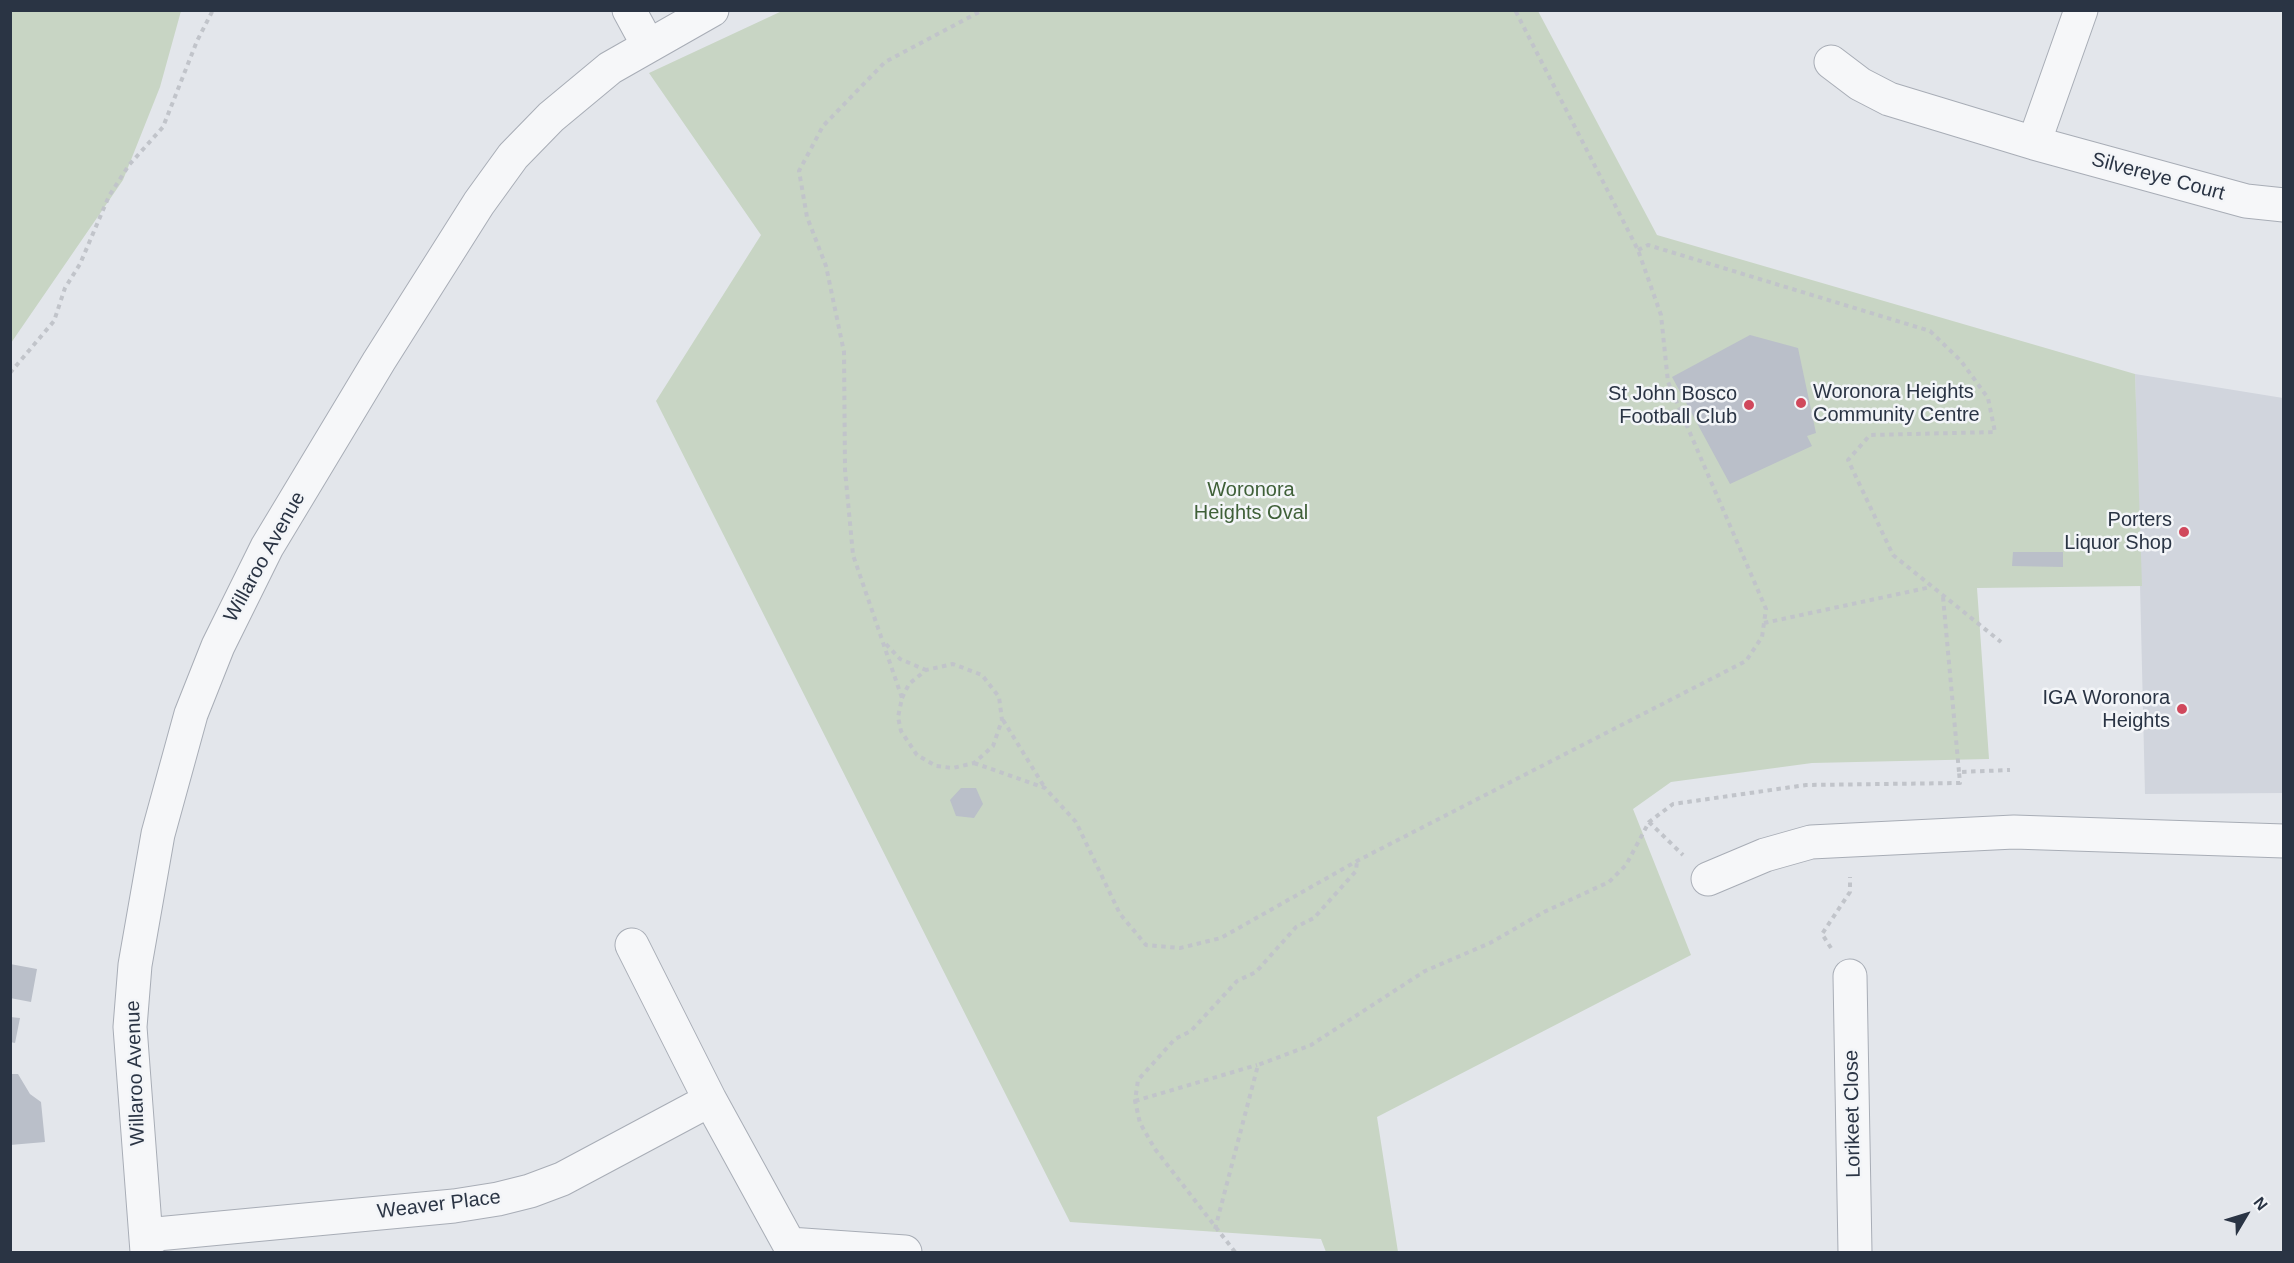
<!DOCTYPE html>
<html>
<head>
<meta charset="utf-8">
<style>
  body { margin:0 }
  #map { position:relative; width:2294px; height:1263px; overflow:hidden; background:#e3e6eb; font-family:Arial,sans-serif }
  canvas { display:block }
  .frame { position:absolute; inset:0; border:12px solid #2a3444; pointer-events:none }
  .north { position:absolute; left:2216px; top:1185px; width:60px; height:60px; -webkit-text-stroke:4px #f3f5f8; paint-order:stroke; rotate:52deg; font-size:16px; font-weight:700; line-height:24px; text-align:center; color:#2a3444 }
  .north::after { content:''; display:block; margin:auto; width:21px; height:27px; background:#2a3444; clip-path:polygon(50% 0,100% 100%,50% 72%,0 100%) }
</style>
</head>
<body>
<div id="map">
<canvas width="2294" height="1263"></canvas>
<div class="frame"></div>
<div class="north">N</div>
</div>
<script>
const ctx = document.querySelector('canvas').getContext('2d');
ctx.lineJoin = 'round';
function paint(path, color) { ctx.fillStyle = color; ctx.fill(path, 'evenodd'); }
const poly = rows => new Path2D(rows.map(r => 'M' + r).join(''));
function stroke(path, color, width, dash) { ctx.strokeStyle = color; ctx.lineWidth = width; ctx.lineCap = dash ? 'butt' : 'round'; ctx.setLineDash(dash || []); ctx.stroke(path); }
function write(font, color, halo, rows, align = 'center') {
  ctx.font = font + ' Arial,sans-serif'; ctx.lineWidth = 5; ctx.setLineDash([]); ctx.textBaseline = 'middle'; ctx.strokeStyle = halo; ctx.fillStyle = color; for (const [text, x, y, turn = 0] of rows) {
    ctx.save(); ctx.translate(x, y); ctx.rotate((+turn || 0) * Math.PI / 180); ctx.textAlign = isNaN(turn) ? turn : align; if (halo) ctx.strokeText(text, 0, 0); ctx.fillText(text, 0, 0); ctx.restore();
  }
}
paint(poly([
  [2135,374,2283,398,2283,793,2145,794]
]), '#d1d5dd');
paint(poly([
  [11,10,181,11,160,87,123,180,11,343],
  [782,11,1538,11,1657,235,2135,374,2142,586,1977,588,1989,759,1812,763,1671,782,1633,809,1691,955,1377,1117,1398,1252,1326,1252,1321,1239,1070,1222,656,401,761,235,649,73]
]), '#c8d5c4');
paint(poly([
  [1750,335,1798,348,1816,433,1807,436,1812,446,1730,484,1672,377],
  [2013,552,2063,552,2063,567,2012,566],
  [961,788,976,788,983,804,974,818,956,816,950,800],
  [10,964,37,969,31,1002,10,998],
  [10,1017,20,1018,15,1043,10,1042],
  [10,1074,18,1074,30,1094,41,1102,45,1142,10,1145]
]), '#babfc9');
const minor = poly([
  [629,10,648,45],
  [1831,62,1860,84,1889,99,2034,143,2246,201,2284,205],
  [2034,143,2081,10],
  [1708,879,1765,855,1811,842,2014,832,2284,841],
  [632,945,710,1100,789,1244,905,1252],
  [1850,976,1855,1252],
  [146,1235,454,1206,498,1199,530,1191,562,1179,710,1100],
  [147,1252,130,1027,135,965,158,834,191,714,218,646,267,547,379,361,479,203,513,156,551,117,610,68,712,10]
]);
stroke(minor, '#a8adb6', 35);
stroke(poly([
  [1638,250,1648,245,1930,331,1961,361,1988,398,1995,432,1870,435,1848,460,1893,555,2001,642],
  [10,373,54,321,65,288,80,264,109,196,129,165,163,127,197,41,213,10],
  [1943,597,1959,772],
  [1764,623,1931,587],
  [886,644,900,659,926,670],
  [902,698,909,684,926,670,953,664,982,675,999,697,1002,720,993,746,974,763,953,768,936,766,917,755,901,731,898,717,902,698,853,555,845,470,844,352,826,266,807,217,799,171,823,126,885,62,983,10],
  [1003,720,1045,788],
  [974,763,1045,788,1076,822,1120,914,1146,945,1180,948,1221,938,1357,861,1746,661,1762,637,1766,609,1668,382,1661,315,1638,250,1515,10],
  [1649,822,1683,855],
  [1831,948,1822,934,1850,892,1850,877],
  [1135,1101,1257,1065],
  [1215,1229,1258,1065,1311,1045,1425,971,1490,943,1544,912,1609,882,1626,865,1649,822,1673,804,1806,785,1960,783,1959,772,2010,770],
  [1235,1252,1155,1149,1140,1123,1135,1101,1138,1080,1175,1039,1191,1031,1237,981,1256,972,1296,927,1314,918,1356,871,1357,861]
]), '#c1c4ca', 4, [4.5, 4.5]);
stroke(minor, '#f6f7f9', 33);
for (const [x, y, r, color] of [
  [1801,403,6,"#d0485c"],
  [1749,405,6,"#d0485c"],
  [2184,532,6,"#d0485c"],
  [2182,709,6,"#d0485c"]
]) { const dot = new Path2D(); dot.arc(x, y, r, 0, 2 * Math.PI); ctx.fillStyle = color; ctx.fill(dot); stroke(dot, '#f3f5f8', 2); }
write('20px', '#2a3444', '#f3f5f8', [
  ["Silvereye Court",2158,177,15],
  ["Willaroo Avenue",265,557,-61],
  ["Willaroo Avenue",136,1073,-92],
  ["Lorikeet Close",1853,1114,-91],
  ["Weaver Place",439,1205,-7]
]);
write('20px', '#2a3444', '#f3f5f8', [
  ["Woronora Heights",1813,392,"left"],
  ["Community Centre",1813,415,"left"],
  ["St John Bosco",1737,394],
  ["Football Club",1737,417],
  ["Porters",2172,520],
  ["Liquor Shop",2172,543],
  ["IGA Woronora",2170,698],
  ["Heights",2170,721]
], 'right');
write('20px', '#3f6038', '#f3f5f8', [
  ["Woronora",1251,490],
  ["Heights Oval",1251,513]
]);
</script>
</body>
</html>
